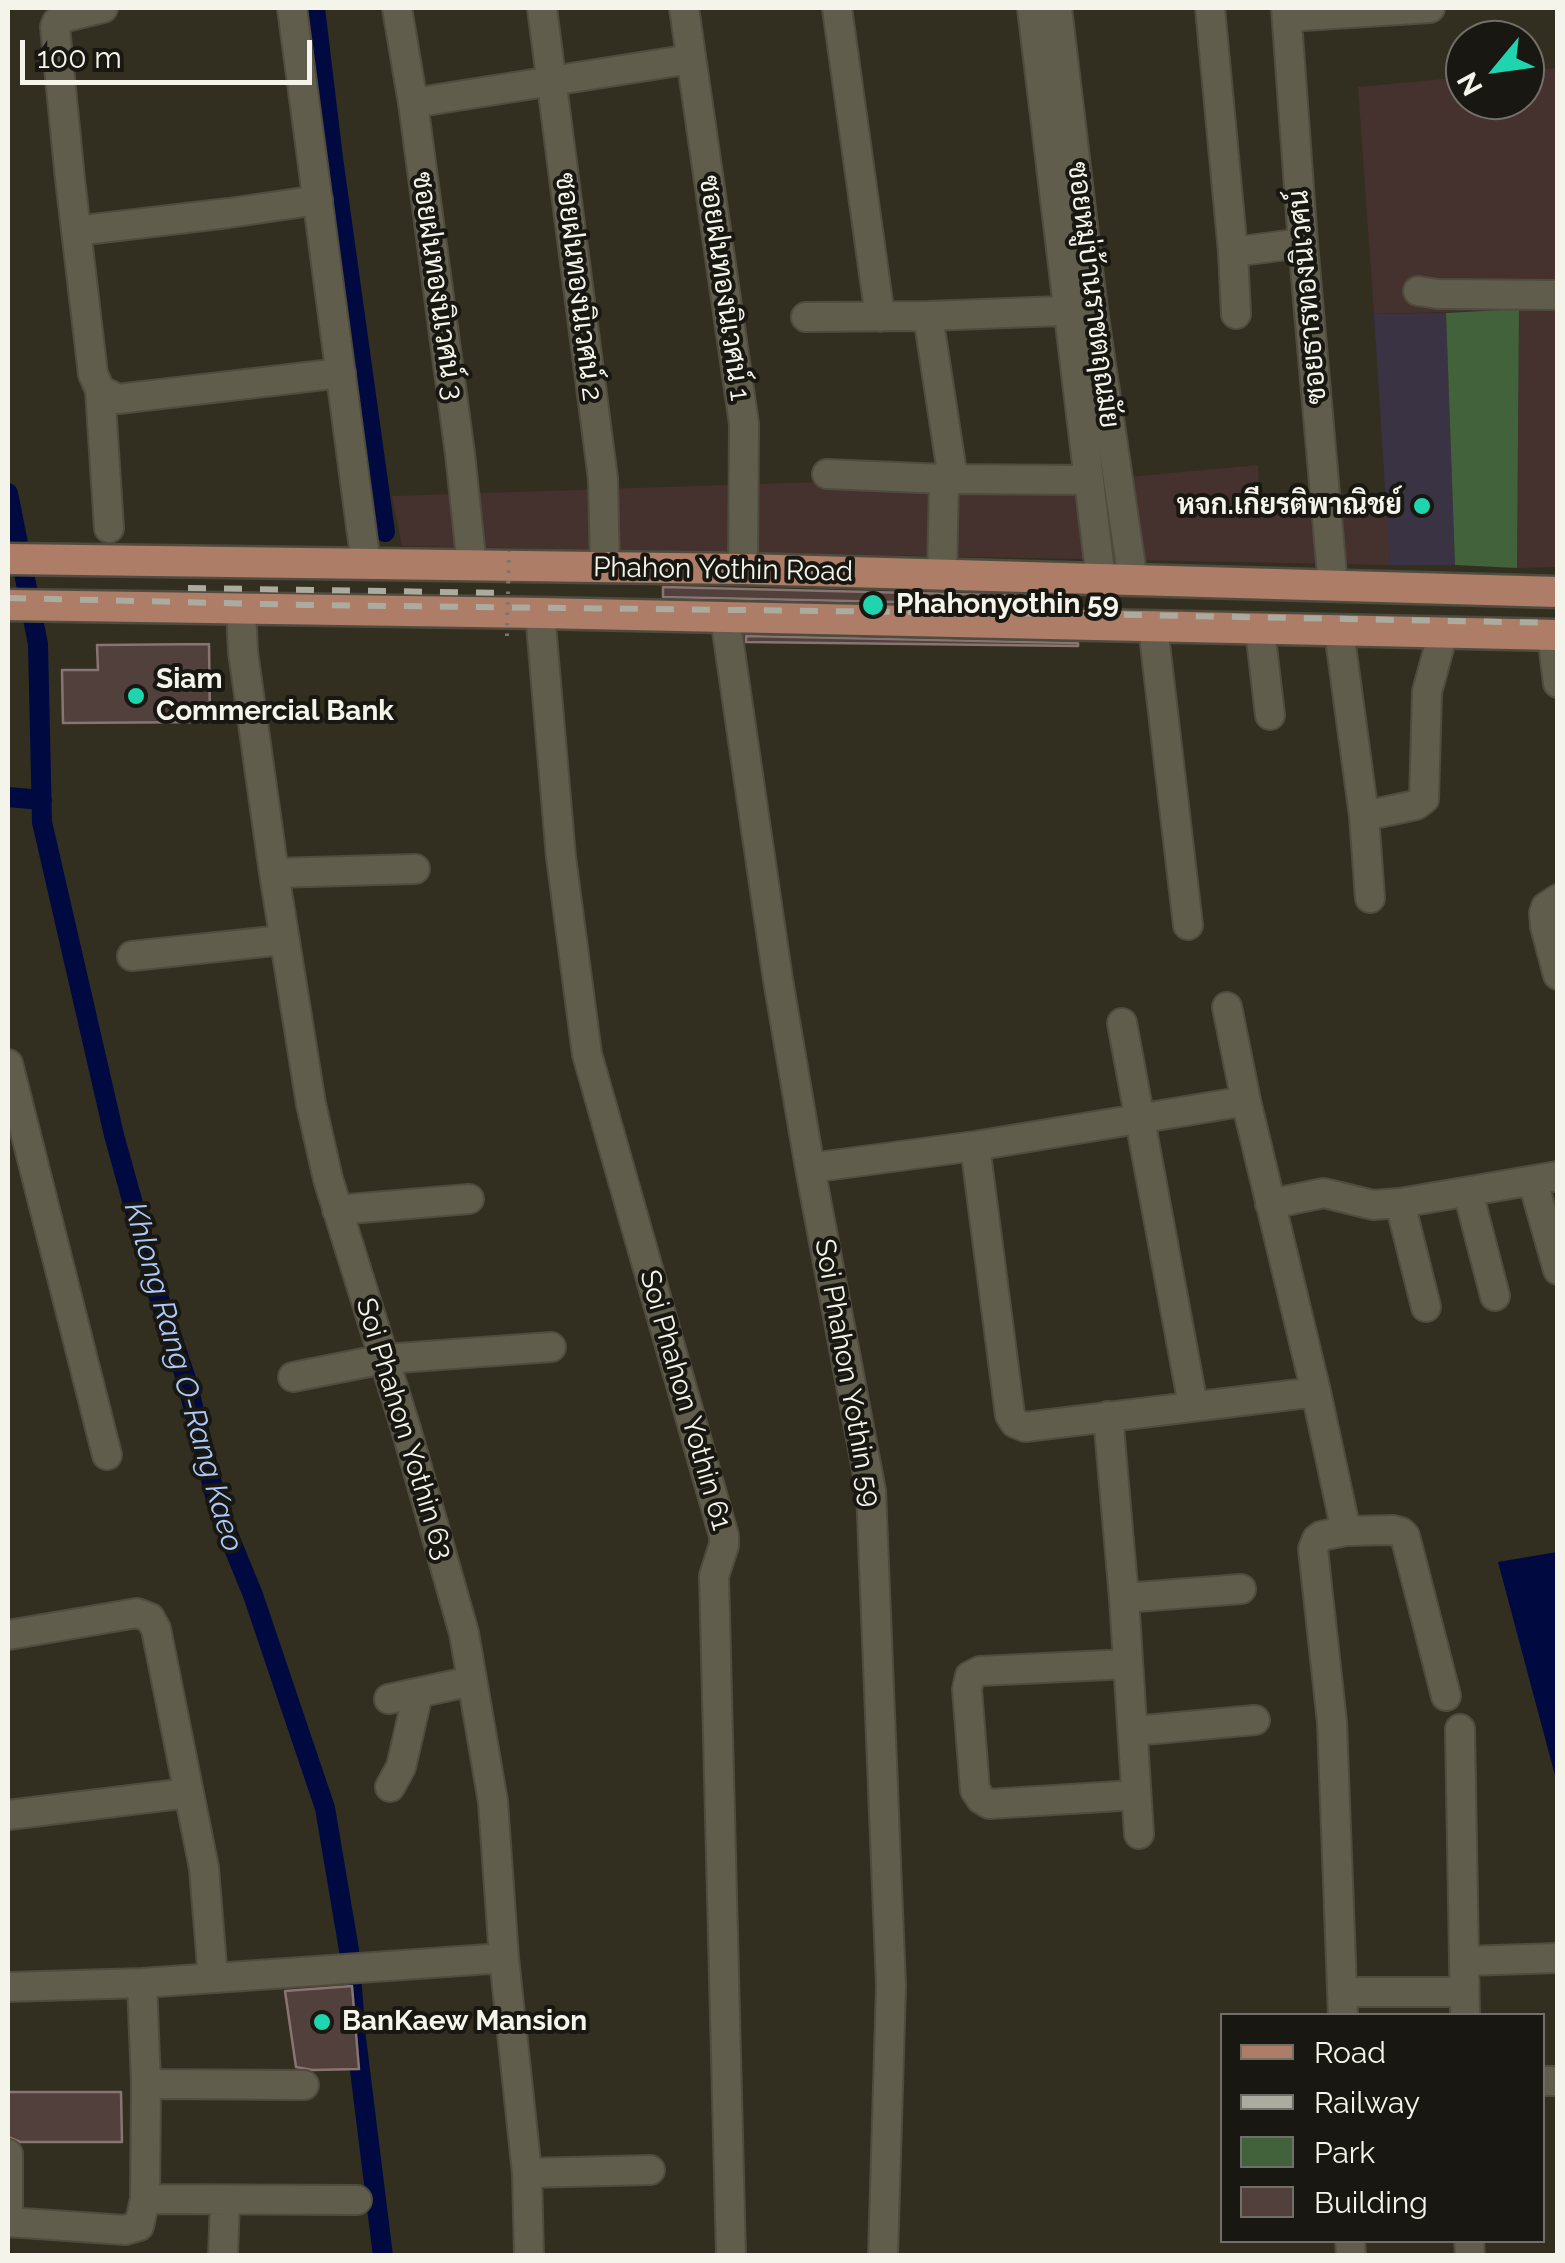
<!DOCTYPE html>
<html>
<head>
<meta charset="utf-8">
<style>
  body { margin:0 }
  #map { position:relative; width:1565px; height:2263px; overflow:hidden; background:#322f20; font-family:Raleway,sans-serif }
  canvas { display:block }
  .frame { position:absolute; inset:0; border:10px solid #f5f4ea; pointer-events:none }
  .legend { position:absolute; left:1220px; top:2013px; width:325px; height:230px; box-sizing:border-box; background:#191711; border:2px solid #716f68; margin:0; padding:12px 18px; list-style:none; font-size:30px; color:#f5f4ea }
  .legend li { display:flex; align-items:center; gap:20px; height:50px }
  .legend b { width:50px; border:2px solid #716f68 }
  .north { position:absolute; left:1445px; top:20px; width:100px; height:100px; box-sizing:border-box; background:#191711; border:2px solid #716f68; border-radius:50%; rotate:241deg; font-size:28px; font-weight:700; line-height:40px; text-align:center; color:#f5f4ea }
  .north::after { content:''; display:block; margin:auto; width:35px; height:45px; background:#1fd5b0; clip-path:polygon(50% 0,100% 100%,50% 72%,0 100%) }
  .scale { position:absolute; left:20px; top:40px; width:292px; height:45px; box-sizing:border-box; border:5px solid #f5f4ea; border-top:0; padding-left:12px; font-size:30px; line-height:35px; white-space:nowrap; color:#f5f4ea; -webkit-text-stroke:8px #191711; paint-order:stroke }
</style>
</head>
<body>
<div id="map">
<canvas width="1565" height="2263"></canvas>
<div class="frame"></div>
<ul class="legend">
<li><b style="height:12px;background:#ad7d68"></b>Road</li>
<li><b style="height:12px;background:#acab9f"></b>Railway</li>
<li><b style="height:28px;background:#42623b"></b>Park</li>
<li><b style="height:28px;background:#52403d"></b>Building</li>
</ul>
<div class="north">N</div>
<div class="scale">100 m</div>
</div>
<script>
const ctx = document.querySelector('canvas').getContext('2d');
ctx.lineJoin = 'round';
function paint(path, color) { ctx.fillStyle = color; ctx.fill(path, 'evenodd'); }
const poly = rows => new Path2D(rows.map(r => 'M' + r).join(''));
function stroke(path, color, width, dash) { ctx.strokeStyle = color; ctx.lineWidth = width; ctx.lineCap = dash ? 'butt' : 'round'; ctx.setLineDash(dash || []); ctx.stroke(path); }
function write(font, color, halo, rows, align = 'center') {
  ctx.font = font + ' Raleway,Sarabun,sans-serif'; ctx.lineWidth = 8; ctx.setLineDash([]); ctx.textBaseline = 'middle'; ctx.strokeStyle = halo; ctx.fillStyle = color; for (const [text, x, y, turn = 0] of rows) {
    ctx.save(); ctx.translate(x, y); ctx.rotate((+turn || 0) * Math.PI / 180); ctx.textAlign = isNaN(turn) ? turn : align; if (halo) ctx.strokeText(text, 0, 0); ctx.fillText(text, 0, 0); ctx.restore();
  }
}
paint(poly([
  [1557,68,1557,567,1517,568,1519,310,1374,314,1358,87,1465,77,1465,100,1525,100,1525,71],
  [1258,465,1260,512,1388,505,1390,565,402,546,392,496,818,482,944,487,1127,477]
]), '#45312d');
paint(poly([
  [1446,313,1455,565,1390,565,1374,314]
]), '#3a3343');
paint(poly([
  [1519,309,1517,568,1455,565,1446,313]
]), '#42623b');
paint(poly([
  [1557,1552,1558,1552,1557,1783,1498,1562]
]), '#000a40');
stroke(poly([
  [315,8,333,158,385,532],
  [8,493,38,644,42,822,114,1135,159,1298,187,1382,219,1512,253,1595,325,1808,349,1950,356,2038,383,2256],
  [8,797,42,800]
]), '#000a40', 20);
const building = poly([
  [663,587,1079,597,1079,606,663,597,663,587],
  [746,636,1078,643,1078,646,746,642,746,636],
  [209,644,210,722,63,723,62,670,98,670,97,645,209,644],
  [352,1986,359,2069,312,2070,296,2067,285,1991,352,1986],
  [8,2092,121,2092,122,2142,20,2142,8,2137,8,2092]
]);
paint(building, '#52403d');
stroke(building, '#887571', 2.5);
const minor = poly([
  [103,8,62,18,57,22,55,27,70,179,93,374,100,390,118,399,341,373],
  [292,8,366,564],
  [397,8,413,103,460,454,472,566],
  [542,8,603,479,605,567],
  [684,8,744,424,743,569],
  [837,8,880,317],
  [1032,8,1101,580],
  [1057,8,1093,310,1133,581],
  [1210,8,1233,252,1236,314],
  [1286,8,1303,243,1333,586],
  [1287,17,1430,8],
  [413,103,691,59],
  [76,231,229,213,318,200],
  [1233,252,1303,243],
  [1418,291,1438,294,1558,295],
  [928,316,953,479],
  [806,317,928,316,1087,310],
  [100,390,109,528],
  [827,474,944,479,1089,480],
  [942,575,944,479],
  [241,609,243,652,274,873,311,1104,328,1179,406,1429,464,1633,493,1802,504,1958,527,2173,529,2256],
  [540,613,561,857,587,1054,724,1536,724,1545,714,1576,731,2256],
  [725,617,778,980,810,1168,871,1491,891,1986,883,2256],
  [1153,627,1188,925],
  [1260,630,1270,715],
  [1339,631,1364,816],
  [1552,635,1558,683],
  [274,873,415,869],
  [1370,898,1364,816,1416,805,1424,799,1427,692,1443,633],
  [1558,899,1546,907,1544,913,1545,926,1558,975],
  [132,956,283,940],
  [1227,1007,1246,1101,1316,1392,1346,1531],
  [1122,1023,1193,1405],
  [8,1064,107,1455],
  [975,1146,1010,1415,1015,1423,1025,1427,1316,1392],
  [810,1168,975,1146,1246,1101],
  [1533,1182,1558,1270],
  [1468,1192,1495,1296],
  [1400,1203,1426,1307],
  [1270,1204,1324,1193,1373,1205,1400,1203,1558,1176],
  [337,1210,469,1199],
  [293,1377,384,1359,551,1347],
  [1108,1416,1124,1598,1139,1834],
  [1124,1598,1241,1589],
  [8,1635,137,1613,150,1618,156,1629,204,1868,213,1978],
  [1128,1664,980,1671,970,1676,967,1689,975,1790,981,1799,989,1804,1136,1795],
  [389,1699,472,1681],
  [1460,1729,1465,2016],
  [1133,1731,1255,1720],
  [390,1787,401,1767,418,1693],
  [8,1815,188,1793],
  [1465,1961,1558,1958],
  [8,1987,142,1983,504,1958],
  [1342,1992,1464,1992],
  [1343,2016,1332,1722,1313,1549,1317,1539,1321,1536,1346,1531,1393,1530,1401,1532,1405,1536,1446,1696],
  [1542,2081,1558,2081],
  [146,2084,304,2085],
  [527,2173,650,2170],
  [145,2199,357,2200],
  [8,2218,8,2154],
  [8,2222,125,2230,139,2226,145,2199,146,2084,142,1983],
  [1350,2240,1351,2256],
  [1469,2240,1470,2256],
  [223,2256,225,2200]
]);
const major = poly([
  [8,559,743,569,1558,592],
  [8,605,540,613,1558,635]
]);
stroke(minor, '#4f4c3f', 32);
stroke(major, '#4f4c3f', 35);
stroke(minor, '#605d4d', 28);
stroke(major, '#ad7d68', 30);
stroke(poly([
  [188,588,508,593],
  [8,598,307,605,1083,614,1558,623]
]), '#acab9f', 6, [18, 18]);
stroke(poly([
  [507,636,509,551]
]), '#7a776a', 4, [2.5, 8]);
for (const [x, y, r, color] of [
  [1422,506,10,"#1fd5b0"],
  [873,605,12,"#1fd5b0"],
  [136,696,10,"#1fd5b0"],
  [322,2022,10,"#1fd5b0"]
]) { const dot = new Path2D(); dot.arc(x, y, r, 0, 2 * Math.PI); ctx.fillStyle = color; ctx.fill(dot); stroke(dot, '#191711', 4); }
write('28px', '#f5f4ea', '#191711', [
  ["ซอยฝนทองนิเวศน์ 3",437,286,82],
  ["ซอยฝนทองนิเวศน์ 2",578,287,83],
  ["ซอยฝนทองนิเวศน์ 1",724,288,82],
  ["ซอยหมู่บ้านราชตฤณมัย",1093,295,83],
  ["ซอยธารทองนิเวศน์",1308,297,-95],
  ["Phahon Yothin Road",723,570,1],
  ["Soi Phahon Yothin 59",847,1373,80],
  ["Soi Phahon Yothin 61",685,1400,74],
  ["Soi Phahon Yothin 63",404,1429,73]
]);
write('bold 28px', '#f5f4ea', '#191711', [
  ["หจก.เกียรติพาณิชย์",1402,506,"right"],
  ["Phahonyothin 59",896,605],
  ["Siam",156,680],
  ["Commercial Bank",156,712],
  ["BanKaew Mansion",342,2022]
], 'left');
write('italic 30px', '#abc9fd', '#191711', [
  ["Khlong Rang O-Rang Kaeo",183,1377,74]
]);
</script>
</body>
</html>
